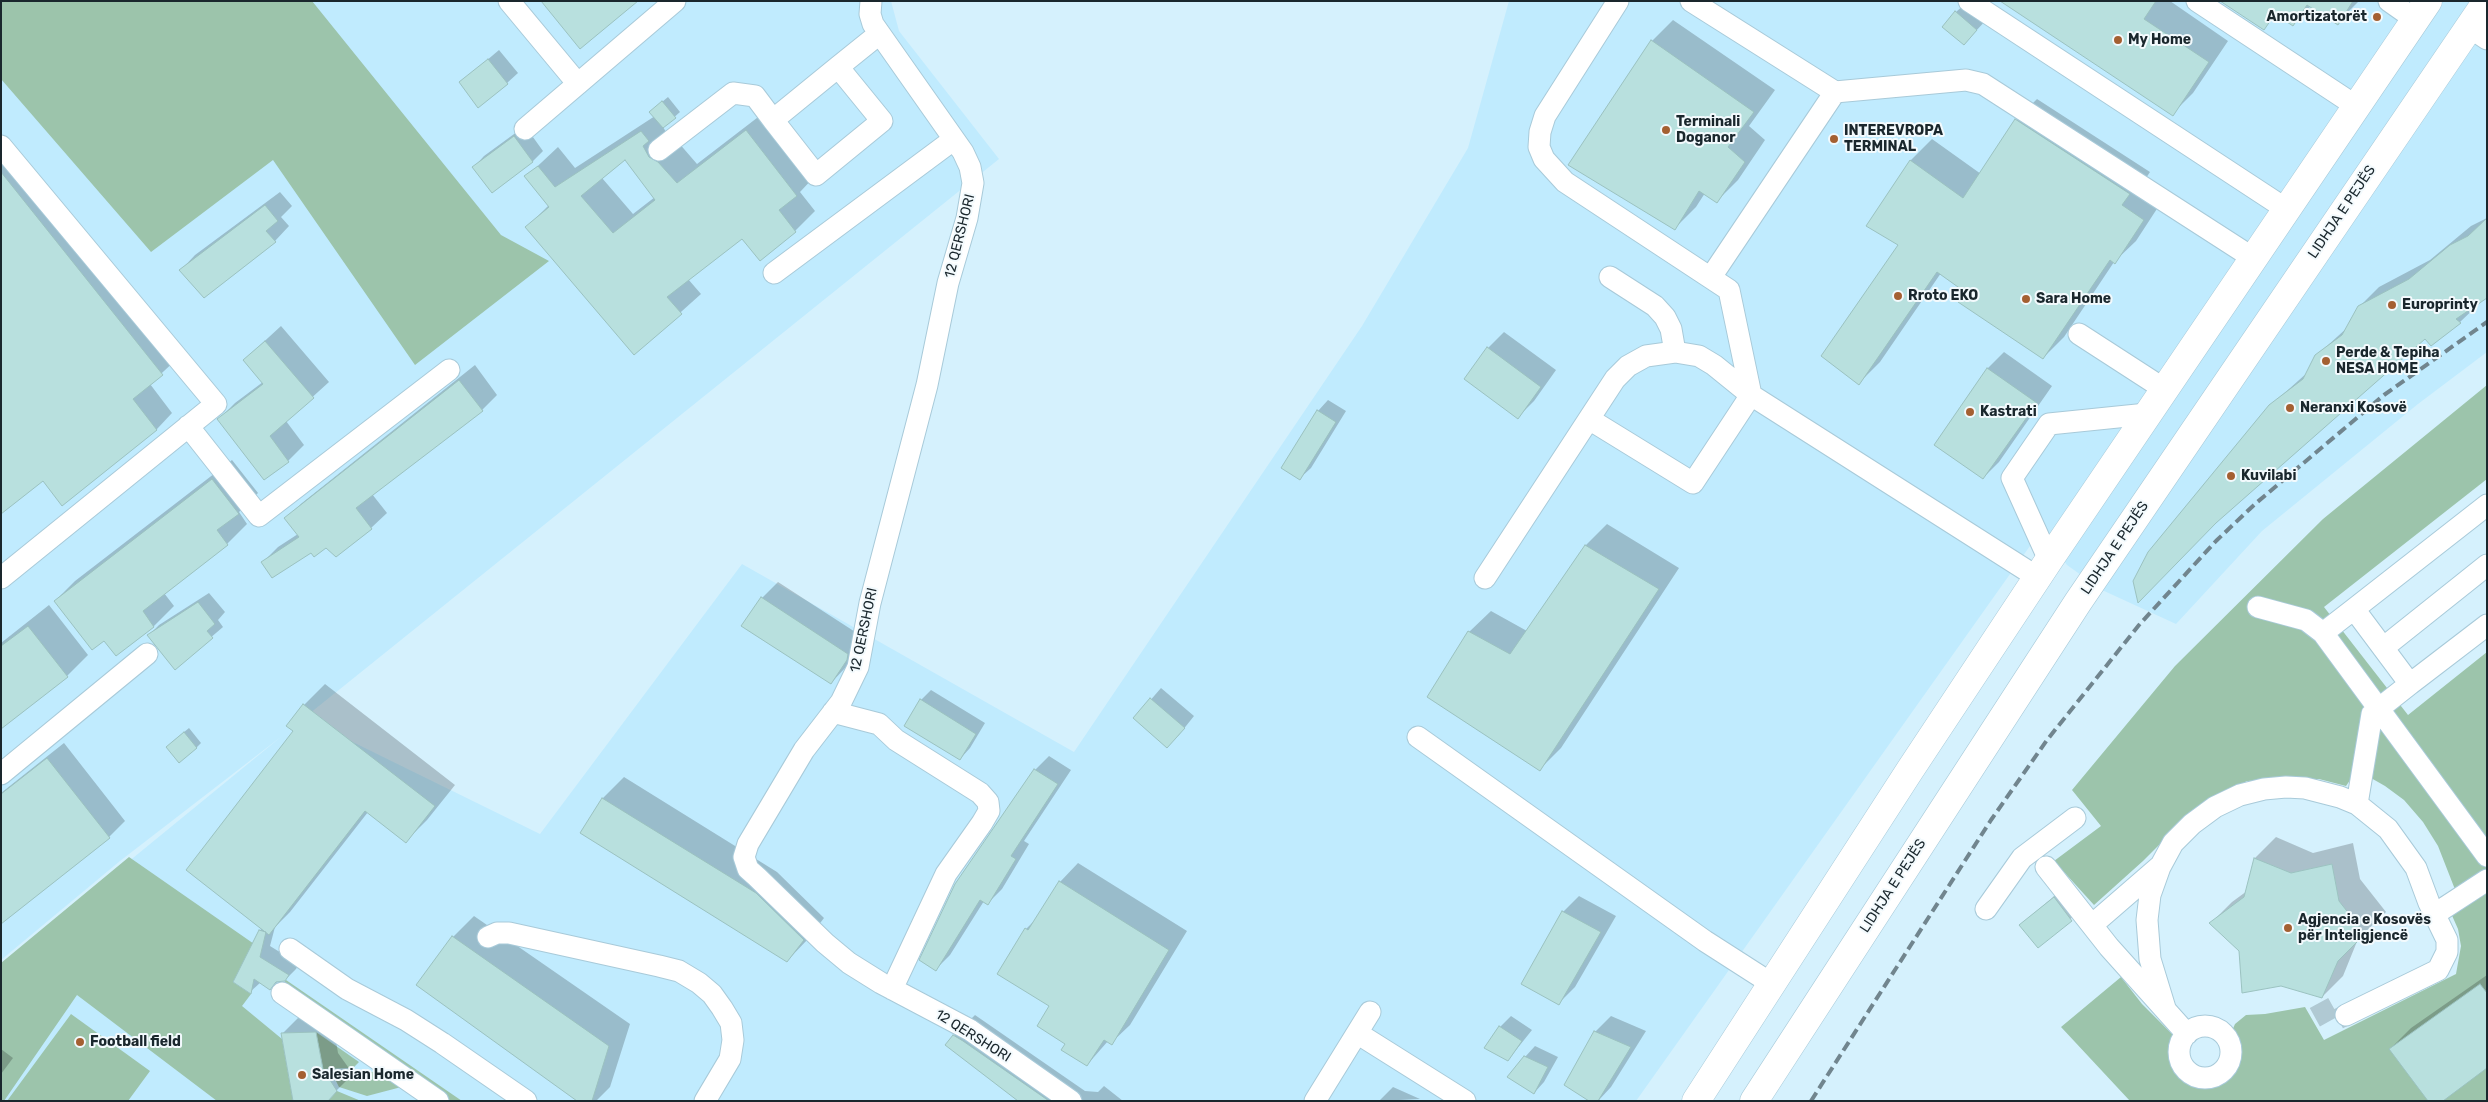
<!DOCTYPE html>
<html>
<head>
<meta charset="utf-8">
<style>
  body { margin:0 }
  #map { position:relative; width:2488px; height:1102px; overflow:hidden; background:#d5f1fd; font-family:Rubik,sans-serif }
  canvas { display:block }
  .frame { position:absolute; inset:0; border:2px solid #1a272d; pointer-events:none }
</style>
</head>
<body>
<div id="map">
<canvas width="2488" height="1102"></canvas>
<div class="frame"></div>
</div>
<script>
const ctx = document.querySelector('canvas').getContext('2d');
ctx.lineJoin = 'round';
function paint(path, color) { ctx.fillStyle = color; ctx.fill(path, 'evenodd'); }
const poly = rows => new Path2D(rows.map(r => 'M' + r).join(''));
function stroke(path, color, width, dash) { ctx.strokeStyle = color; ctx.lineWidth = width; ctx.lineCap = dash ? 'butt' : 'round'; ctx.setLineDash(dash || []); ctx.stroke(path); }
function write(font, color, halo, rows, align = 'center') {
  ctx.font = font + ' Rubik,sans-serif'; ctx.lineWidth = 4; ctx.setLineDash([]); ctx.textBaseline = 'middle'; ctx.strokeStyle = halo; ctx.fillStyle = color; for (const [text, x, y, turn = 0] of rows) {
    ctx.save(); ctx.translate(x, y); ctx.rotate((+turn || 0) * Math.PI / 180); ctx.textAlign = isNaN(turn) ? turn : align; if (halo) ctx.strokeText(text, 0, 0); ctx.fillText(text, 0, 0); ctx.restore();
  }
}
paint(poly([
  [1,1,891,1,899,31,999,159,304,718,540,834,742,564,1074,752,1362,326,1468,148,1509,1,2487,1,2487,352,2418,404,2262,531,2176,624,2102,590,2067,565,2042,529,1636,1101,1,1101,1,966,282,736,120,861,1,960]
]), '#c0ebfe');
paint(poly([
  [1,1,312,1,501,235,549,261,415,365,273,160,151,252,1,79],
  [2487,385,2487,479,2324,607,2408,715,2487,652,2487,1101,2130,1101,2061,1027,2121,977,2142,1004,2181,1043,2181,1059,2185,1068,2200,1077,2210,1077,2217,1074,2228,1063,2231,1055,2228,1040,2235,1024,2246,1015,2265,1014,2305,1007,2324,1040,2456,974,2461,946,2458,929,2450,911,2456,892,2438,846,2423,822,2404,800,2385,786,2357,770,2346,786,2319,779,2247,781,2196,808,2143,861,2094,905,2054,861,2101,826,2072,790,2175,666,2323,519],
  [129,857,257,946,233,982,251,994,242,1006,282,1039,293,1101,217,1101,77,995,4,1101,1,1101,1,963],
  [286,980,462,1101,447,1101,282,986],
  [71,1014,150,1071,128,1101,7,1101],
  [316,1032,359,1062,353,1068,323,1069],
  [387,1070,409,1085,367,1096,339,1087,334,1077],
  [337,1091,361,1101,328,1101]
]), '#9cc4ab');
paint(poly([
  [2003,1,2170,1,2228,41,2193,93,2172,114],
  [2223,1,2359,1,2337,23,2311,6,2293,24,2278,14,2264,28],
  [1967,2,1987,19,1964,44,1956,12],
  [1673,20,1775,90,1749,126,1765,140,1738,180,1717,201,1705,193,1696,207,1675,228,1652,41],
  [499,50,518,73,507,83,460,83],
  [668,97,680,112,663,127,669,137,678,142,697,164,766,111,816,175,800,192,815,211,795,231,760,259,742,237,688,279,701,294,634,354,527,227,549,205,526,177,558,147,575,168,655,116,656,107],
  [626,158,655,197,633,214,602,178],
  [2037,99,2150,172,2142,184,2164,198,2136,241,2114,262,2064,337,2043,358,1967,292,1941,273,1880,362,1859,383,1900,245,1868,225,1911,160,1932,139,1981,174,2016,120],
  [525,126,543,151,533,161,492,191,474,167,484,156],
  [1,136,178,358,150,384,172,413,157,429,63,504,43,479,1,512],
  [280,192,292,206,281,217,289,226,275,241,181,270,195,255],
  [2487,218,2479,304,2460,322,2432,344,2425,338,2270,406,2308,372,2316,356,2348,327,2359,307,2379,287,2430,260,2471,226],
  [281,326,329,382,286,421,304,445,288,461,264,479,219,419,235,403,263,382,244,360],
  [1504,332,1556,370,1534,401,1518,417,1488,348],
  [2004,352,2052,386,1999,462,1983,478,1935,444,1988,368],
  [475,365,497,395,482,410,372,494,387,513,371,528,336,555,326,547,263,562,278,547,298,534,286,518,302,503],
  [1328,400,1346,411,1311,468,1300,478,1318,411],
  [232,460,258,493,239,512,247,524,227,544,164,593,174,606,154,626,116,655,104,639,55,601,75,581],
  [1607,524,1679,568,1561,748,1540,769,1429,697,1469,632,1491,611,1527,631,1586,545],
  [778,582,863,637,846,667,831,683,743,626,762,598],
  [209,593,225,612,218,620,223,627,175,668,149,635,159,625],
  [49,605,88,655,67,676,1,727,1,643],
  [325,684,455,785,427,820,406,841,368,812,290,912,275,927,270,946,299,964,296,969,285,980,278,981,270,989,261,982,250,992,295,731,304,705],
  [1161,688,1194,716,1178,736,1135,718],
  [931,690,985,723,970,748,960,759,921,700],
  [189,728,201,743,196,748,172,742],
  [64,743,125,821,109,837,1,923,1,793],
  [1049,756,1071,770,1024,841,1029,844,1002,889,988,903,984,901,950,955,936,969,1035,770],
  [624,777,777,872,824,918,808,939,787,961,582,832,603,798],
  [2276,837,2313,853,2353,843,2360,879,2386,912,2358,939,2343,976,2322,997,2240,951,2211,923,2232,902,2247,891,2255,858],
  [1078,863,1187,931,1130,1025,1111,1043,1108,1041,1087,1065,1067,1044,1051,1006,1026,929,1037,918,1060,882],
  [2065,887,2082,909,2038,947,2020,925],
  [1579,896,1616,916,1575,987,1559,1003,1563,912],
  [474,916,630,1024,610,1087,596,1101,579,1101,453,937],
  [2487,975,2487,1066,2390,1049,2411,1028],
  [975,1015,1085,1091,1098,1092,1104,1086,1123,1101,1020,1101,954,1036],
  [332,1016,338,1053,353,1074,326,1101,282,1034,298,1018],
  [1511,1016,1532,1030,1508,1060,1500,1027],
  [1611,1016,1646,1031,1611,1087,1598,1101,1595,1032],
  [1535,1046,1558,1057,1544,1082,1534,1093,1525,1057],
  [1,1049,13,1058,1,1074],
  [1393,1087,1420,1099,1379,1101]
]), '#0003');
const building = poly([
  [541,1,638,1,580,49,541,1],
  [2000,1,2156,1,2144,19,2209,62,2173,116,2000,1],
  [2220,1,2353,1,2338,25,2307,5,2293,26,2275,14,2264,30,2220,1],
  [1955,11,1977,30,1964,45,1942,27,1955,11],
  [1651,40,1754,112,1728,147,1745,162,1717,203,1699,191,1675,230,1568,165,1651,40],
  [488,59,508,84,478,108,459,82,488,59],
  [662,101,676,118,663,128,649,112,662,101],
  [2015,119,2130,194,2122,205,2144,220,2115,264,2110,260,2043,359,1958,302,1965,292,1937,272,1859,385,1821,356,1898,245,1866,226,1910,160,1963,198,2015,119],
  [746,130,797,196,779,210,796,232,760,261,742,239,667,297,682,314,634,355,525,227,549,207,524,176,538,166,555,187,641,131,649,141,643,146,649,157,658,162,677,183,746,130],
  [625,160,655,200,613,233,581,196,625,160],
  [514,136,533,162,492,193,472,167,514,136],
  [1,172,163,375,133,399,157,430,62,506,43,481,1,514,1,172],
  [265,205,278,221,266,231,276,242,204,298,179,270,265,205],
  [2487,218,2487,298,2456,319,2461,323,2431,346,2425,339,2216,523,2138,603,2133,581,2148,552,2269,405,2303,379,2315,355,2342,335,2358,306,2409,279,2450,245,2468,236,2487,218],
  [265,341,314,398,270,436,289,462,264,480,217,419,263,384,243,360,265,341],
  [1487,347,1541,387,1518,419,1464,379,1487,347],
  [1987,368,2037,403,1983,479,1934,445,1987,368],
  [459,380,483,411,356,508,372,529,336,557,326,548,314,557,311,553,272,578,261,562,299,537,284,518,459,380],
  [1317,410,1336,422,1300,480,1281,468,1317,410],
  [212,479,239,514,217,530,228,545,143,611,154,627,116,656,104,641,92,650,54,601,212,479],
  [1585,545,1659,589,1540,771,1427,697,1468,631,1510,654,1585,545],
  [761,597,848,654,847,660,831,684,741,626,761,597],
  [198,602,215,624,207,631,213,638,175,670,147,635,198,602],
  [28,626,68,677,1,729,1,646,28,626],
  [1150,698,1185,728,1167,748,1133,718,1150,698],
  [920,699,976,734,960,760,904,726,920,699],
  [303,704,435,806,406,843,365,811,269,935,186,870,293,731,286,726,303,704],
  [184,732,197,748,179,763,166,747,184,732],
  [47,758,110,838,1,924,1,794,47,758],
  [1034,769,1058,784,1011,856,1016,859,988,905,980,900,936,971,919,960,955,884,1034,769],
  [602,798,756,893,804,940,787,962,580,833,602,798],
  [2254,858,2291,873,2332,864,2339,901,2365,934,2338,961,2322,998,2281,986,2242,993,2239,951,2209,923,2244,897,2254,858],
  [1059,881,1169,950,1112,1045,1104,1040,1087,1066,1061,1050,1065,1044,1037,1026,1049,1006,997,974,1025,928,1028,930,1059,881],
  [2054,897,2072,921,2038,948,2019,925,2054,897],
  [1562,911,1601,932,1559,1005,1521,984,1562,911],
  [259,930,266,932,260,957,289,975,285,981,276,982,270,990,254,979,251,994,233,982,259,930],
  [452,936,609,1046,592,1101,577,1101,416,985,452,936],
  [2480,984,2487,993,2487,1068,2443,1101,2428,1101,2389,1049,2480,984],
  [1499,1026,1522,1041,1508,1061,1484,1048,1499,1026],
  [1594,1031,1631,1047,1598,1101,1589,1101,1564,1085,1594,1031],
  [316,1032,323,1069,337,1091,328,1101,293,1101,281,1033,316,1032],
  [953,1035,963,1041,1049,1101,1018,1101,945,1045,953,1035],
  [1524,1056,1548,1067,1534,1094,1507,1077,1524,1056]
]);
paint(building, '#b8e0de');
stroke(building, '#9bc2c0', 1);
stroke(poly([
  [2319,1003,2330,1023,2346,1015]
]), '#b0c9d3', 21, [21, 11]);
const minor = poly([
  [509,1,578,84],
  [871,1,870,14,873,24,963,152,970,167,973,183,967,218,948,283,927,385,870,603,858,667,841,702,804,750,748,844,744,857,748,869,757,877,825,943,849,963,881,983,970,1030,1071,1101],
  [1691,1,1835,92,1711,277],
  [1969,1,2286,209],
  [2197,1,2356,106],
  [2389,1,2416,20],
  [2469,27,2487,39],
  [838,67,882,121,816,175,773,120,838,67,879,34],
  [1835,92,1966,80,1983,84,2253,258],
  [525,129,675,1],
  [1,146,216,404,1,578],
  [659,150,733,93,755,96,773,120],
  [774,273,953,140],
  [1610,277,1655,306,1665,317,1671,329,1675,352],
  [2079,334,2164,389],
  [1589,419,1693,483,1751,395,1729,290,1565,182,1544,159,1539,147,1540,132,1545,116,1618,1],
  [188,426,259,516,449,370],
  [2049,560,2012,478,2049,424,2147,414],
  [1485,578,1615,379,1628,366,1646,356,1675,352,1699,356,1714,365,1751,395,2037,577],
  [2258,607,2306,620,2323,633,2487,856],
  [2354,609,2487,505],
  [2323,633,2354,609,2410,684,2372,714,2357,804],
  [2383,648,2487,565],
  [2410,684,2487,625],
  [833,712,879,724,896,740,980,793,988,802,989,811,982,823,946,874,892,989],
  [1418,737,1705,941,1772,984],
  [1,774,147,654],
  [2046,867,2109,947,2187,1034],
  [1986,909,2022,858,2075,818],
  [2435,914,2487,880],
  [2092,925,2159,867],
  [488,937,497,933,509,933,659,966,679,971,699,983,712,994,722,1008,731,1023,733,1040,730,1059,705,1101],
  [290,949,347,989,406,1020,442,1043,526,1101],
  [282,993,438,1101],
  [2165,1008,2150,959,2147,920,2150,895,2160,867,2173,843,2192,824,2215,807,2240,795,2264,789,2286,787,2305,788,2340,797,2357,804,2388,829,2416,868,2429,903,2447,940,2447,952,2438,970,2346,1015],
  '2179 1052a26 26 0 1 1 52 0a26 26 0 1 1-52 0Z',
  [1357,1033,1370,1012],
  [1315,1101,1357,1033,1465,1101]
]);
const highway = poly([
  [1696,1101,1910,770,2049,560,2428,1],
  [1754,1101,2078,602,2487,1]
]);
stroke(minor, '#a8cad9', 23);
stroke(highway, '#a8cad9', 29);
stroke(minor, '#fff', 21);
stroke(highway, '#fff', 28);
stroke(poly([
  [1811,1101,1991,820,2047,740,2139,625,2216,541,2255,504,2384,395,2487,322]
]), '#71858e', 4, [10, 5]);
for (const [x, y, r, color] of [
  [2377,17,5,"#a46032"],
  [2118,40,5,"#a46032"],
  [1666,130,5,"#a46032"],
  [1834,139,5,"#a46032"],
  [1898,296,5,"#a46032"],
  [2026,299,5,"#a46032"],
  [2392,305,5,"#a46032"],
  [2326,361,5,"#a46032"],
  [2290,408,5,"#a46032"],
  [1970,412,5,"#a46032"],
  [2231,476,5,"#a46032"],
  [2288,928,5,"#a46032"],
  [80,1042,5,"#a46032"],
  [302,1075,5,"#a46032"]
]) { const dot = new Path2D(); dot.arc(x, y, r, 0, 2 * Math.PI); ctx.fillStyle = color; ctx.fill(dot); stroke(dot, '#f3fafd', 2); }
write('bold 14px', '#1a272d', '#f3fafd', [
  ["Amortizatorët",2367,17,"right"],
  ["My Home",2128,40],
  ["Terminali",1676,122],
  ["Doganor",1676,138],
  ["INTEREVROPA",1844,131],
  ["TERMINAL",1844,147],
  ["Rroto EKO",1908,296],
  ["Sara Home",2036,299],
  ["Europrinty",2402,305],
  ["Perde & Tepiha",2336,353],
  ["NESA HOME",2336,369],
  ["Neranxi Kosovë",2300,408],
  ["Kastrati",1980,412],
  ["Kuvilabi",2241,476],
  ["Agjencia e Kosovës",2298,920],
  ["për Inteligjencë",2298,936],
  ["Football field",90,1042],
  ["Salesian Home",312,1075]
], 'left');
write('14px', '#1a272d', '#f3fafd', [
  ["LIDHJA E PEJËS",2342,212,-56],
  ["12 QERSHORI",960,236,-76],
  ["LIDHJA E PEJËS",2115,548,-56],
  ["12 QERSHORI",864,630,-78],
  ["LIDHJA E PEJËS",1893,886,-57],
  ["12 QERSHORI",973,1036,32]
]);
</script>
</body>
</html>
